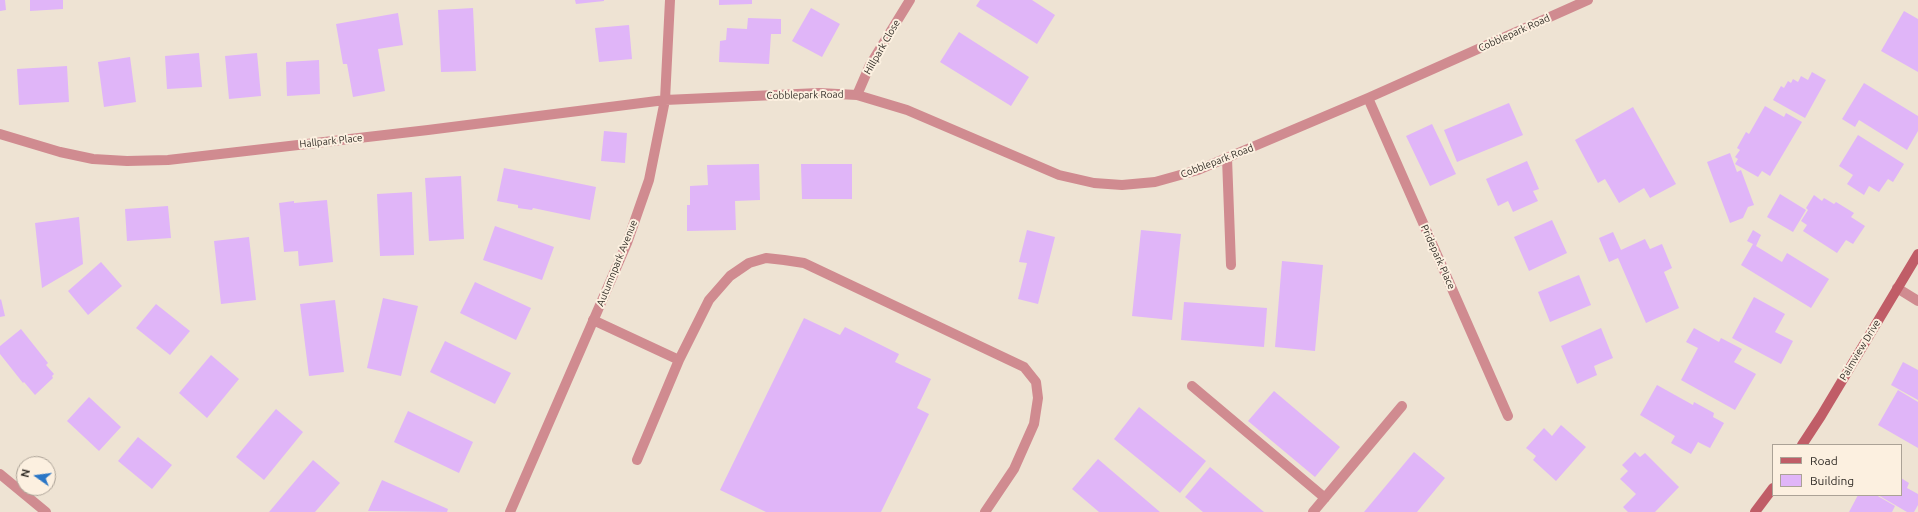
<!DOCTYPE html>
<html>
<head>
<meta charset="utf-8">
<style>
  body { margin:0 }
  #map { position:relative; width:1918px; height:512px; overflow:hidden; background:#eee3d3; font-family:Ubuntu,sans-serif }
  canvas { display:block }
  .legend { position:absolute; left:1772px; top:444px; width:130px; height:52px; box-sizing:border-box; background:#fcf0e0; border:1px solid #aba296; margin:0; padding:5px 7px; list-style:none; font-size:12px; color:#322d27 }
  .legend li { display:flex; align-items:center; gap:8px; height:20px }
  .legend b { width:20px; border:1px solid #aba296 }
  .north { position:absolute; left:16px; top:456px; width:40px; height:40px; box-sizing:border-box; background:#fcf0e0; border:1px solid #aba296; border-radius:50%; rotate:284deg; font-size:11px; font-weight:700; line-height:16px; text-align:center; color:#322d27 }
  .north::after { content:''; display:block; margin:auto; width:14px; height:18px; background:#2a76c6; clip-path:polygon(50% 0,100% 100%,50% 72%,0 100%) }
</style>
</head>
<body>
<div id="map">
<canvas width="1918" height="512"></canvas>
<ul class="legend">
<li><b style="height:5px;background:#c05d67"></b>Road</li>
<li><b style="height:11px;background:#e0b5f8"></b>Building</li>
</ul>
<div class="north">N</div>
</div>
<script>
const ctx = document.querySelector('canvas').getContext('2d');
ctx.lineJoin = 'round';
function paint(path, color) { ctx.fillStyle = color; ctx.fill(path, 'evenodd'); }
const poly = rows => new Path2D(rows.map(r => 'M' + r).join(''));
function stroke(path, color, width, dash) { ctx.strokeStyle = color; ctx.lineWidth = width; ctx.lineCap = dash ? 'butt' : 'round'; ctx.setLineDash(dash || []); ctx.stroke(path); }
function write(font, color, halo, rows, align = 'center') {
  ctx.font = font + ' Ubuntu,sans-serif'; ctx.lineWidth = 4; ctx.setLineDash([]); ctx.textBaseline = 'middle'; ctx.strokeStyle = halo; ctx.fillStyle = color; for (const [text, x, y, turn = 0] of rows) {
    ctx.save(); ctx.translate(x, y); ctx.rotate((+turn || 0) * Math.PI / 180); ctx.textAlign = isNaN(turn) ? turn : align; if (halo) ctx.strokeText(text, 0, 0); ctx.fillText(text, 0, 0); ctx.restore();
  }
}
paint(poly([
  [0,0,5,0,6,10,0,11],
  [30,0,63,0,63,9,30,11],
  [575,0,604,0,604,1,576,4],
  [719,0,752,0,752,4,719,5],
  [980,0,1032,0,1055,15,1037,44,976,6],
  [473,8,476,71,441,72,438,10],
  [811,8,840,24,822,57,792,41],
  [1904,11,1918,19,1918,72,1881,51],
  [398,13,403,45,378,49,385,91,353,97,347,64,343,64,336,24],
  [748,18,781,19,781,34,771,34,769,64,719,62,720,41,726,40,727,28,747,29],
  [629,25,632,59,599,62,595,28],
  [959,32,1029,77,1011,106,940,62],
  [199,53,202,87,167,89,165,56],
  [257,53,261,96,229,99,225,56],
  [130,57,136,102,104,107,98,62],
  [319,60,320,94,287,96,286,62],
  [67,66,69,102,19,105,17,69],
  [1812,72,1826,80,1805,118,1773,100,1781,86,1784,88,1788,81,1791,83,1793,79,1798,82,1801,76,1808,80],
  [1864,83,1918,116,1918,131,1907,150,1859,120,1855,127,1842,119],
  [1509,103,1523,135,1457,162,1444,130],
  [1765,106,1784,117,1786,113,1802,122,1770,176,1762,171,1758,177,1735,164,1738,159,1735,157,1740,150,1737,148,1746,132,1749,134],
  [1633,107,1676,184,1650,198,1644,188,1619,203,1605,179,1598,183,1575,140],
  [1432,124,1456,174,1430,186,1406,136],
  [604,131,627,133,625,163,601,161],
  [1858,135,1904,164,1893,182,1888,179,1879,192,1869,186,1864,195,1847,184,1853,175,1839,166],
  [1730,153,1737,172,1741,170,1754,205,1748,207,1743,218,1730,223,1707,162],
  [1527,161,1539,189,1533,191,1538,201,1513,212,1508,201,1498,206,1486,179],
  [759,164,760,200,735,201,736,230,687,231,687,205,690,205,690,186,708,185,707,165],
  [801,164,852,164,852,199,802,199],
  [504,168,596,187,590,220,533,208,532,210,518,208,518,205,497,201],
  [461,176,464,239,429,241,425,178],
  [412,192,414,255,380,256,377,194],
  [1780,194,1806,210,1793,232,1767,217],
  [1814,195,1822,201,1824,198,1834,204,1836,202,1854,213,1851,217,1865,226,1853,244,1846,240,1837,253,1803,231,1807,225,1801,221,1808,210,1806,208],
  [327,200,333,262,299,266,298,251,284,252,279,203,294,201,294,203],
  [168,206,171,238,127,241,125,209],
  [79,217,83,264,42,288,35,223],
  [1552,220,1567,253,1529,271,1514,237],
  [495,226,554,247,542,280,483,260],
  [1027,230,1055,237,1038,304,1018,299,1027,263,1019,262],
  [1141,230,1181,234,1172,320,1132,316],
  [1753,230,1761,235,1756,246,1782,262,1787,253,1829,279,1811,308,1741,265,1753,244,1747,241],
  [1613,232,1621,250,1645,239,1650,249,1662,244,1672,268,1664,272,1679,308,1646,323,1618,258,1609,262,1599,238],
  [249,237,256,300,221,304,214,241],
  [1282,261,1323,265,1315,351,1275,347],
  [101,262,122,286,88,315,68,291],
  [1579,275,1591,305,1550,322,1538,292],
  [475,282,531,308,516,340,460,313],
  [1754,297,1785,314,1775,332,1793,341,1781,364,1732,338],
  [383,298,418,306,401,376,367,368],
  [1,299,5,316,0,317,0,300],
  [335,300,344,372,309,376,300,304],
  [1184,302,1267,308,1264,347,1181,340],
  [156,304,190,331,170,355,136,328],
  [804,318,840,335,845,327,899,354,895,362,931,379,917,408,929,414,881,512,766,512,720,490],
  [1601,328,1613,358,1594,366,1597,375,1577,384,1561,346],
  [1694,328,1719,342,1721,338,1742,349,1734,362,1756,374,1735,410,1681,380,1698,348,1686,342],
  [21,329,48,363,46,365,54,374,52,376,53,378,35,395,24,382,23,383,0,354,0,346],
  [445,341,511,373,495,404,430,372],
  [211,355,239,379,207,418,179,393],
  [1903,362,1918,370,1918,400,1891,385],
  [1657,385,1693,405,1694,402,1714,413,1713,417,1724,423,1710,448,1698,442,1691,454,1671,443,1675,436,1640,415],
  [1898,390,1918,402,1918,448,1878,425],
  [1274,391,1340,447,1315,477,1248,421],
  [89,397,121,427,99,451,67,421],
  [1139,407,1206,461,1180,493,1114,439],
  [276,409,303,432,264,480,236,457],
  [408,411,473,442,459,473,394,442],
  [1561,425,1586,447,1556,481,1533,460,1536,456,1526,448,1544,428,1552,436],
  [138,437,172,465,152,489,118,461],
  [1414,452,1445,478,1417,512,1364,512],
  [1635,452,1640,457,1645,453,1679,487,1655,512,1628,512,1623,507,1636,494,1620,479,1628,471,1622,465],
  [1098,459,1160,512,1099,512,1072,489],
  [313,460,340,483,315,512,269,512],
  [1210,467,1264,512,1203,512,1185,497],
  [1901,478,1909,483,1907,488,1918,494,1918,505,1914,512,1907,512,1878,495,1901,495],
  [382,480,448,509,447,512,368,511],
  [1858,495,1876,495,1895,506,1892,512,1849,512]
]), '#e0b5f8');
stroke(poly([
  [1227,158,1231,265],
  [593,320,679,360,709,300,730,276,749,263,766,258,784,260,804,263,1024,367,1036,382,1038,398,1034,424,1014,469,985,512],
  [637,460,679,360]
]), '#d08b90', 10);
stroke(poly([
  [857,95,870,65,910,0],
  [1368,98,1508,416],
  [0,134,60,152,93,159,127,161,168,160,428,130,665,100,819,93,857,95,907,110,1059,175,1094,183,1122,185,1155,182,1198,170,1368,98,1588,0],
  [1897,288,1918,301],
  [1192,386,1325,498],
  [0,474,46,512],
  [510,512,627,243,649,180,665,100,670,0],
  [1313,512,1402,406]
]), '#d08b90', 10);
stroke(poly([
  [1802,445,1821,416,1918,254],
  [1755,512,1773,488]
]), '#c05d67', 10);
write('10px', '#322d27', '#fcf0e0', [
  ["Cobblepark Road",1514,33,-24],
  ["Hillpark Close",882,47,-60],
  ["Cobblepark Road",805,95,-1],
  ["Hallpark Place",331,141,-6],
  ["Cobblepark Road",1217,161,-21],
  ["Pridepark Place",1438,257,66],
  ["Autumnpark Avenue",617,263,-68],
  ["Palmview Drive",1860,350,-59]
]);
</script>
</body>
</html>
